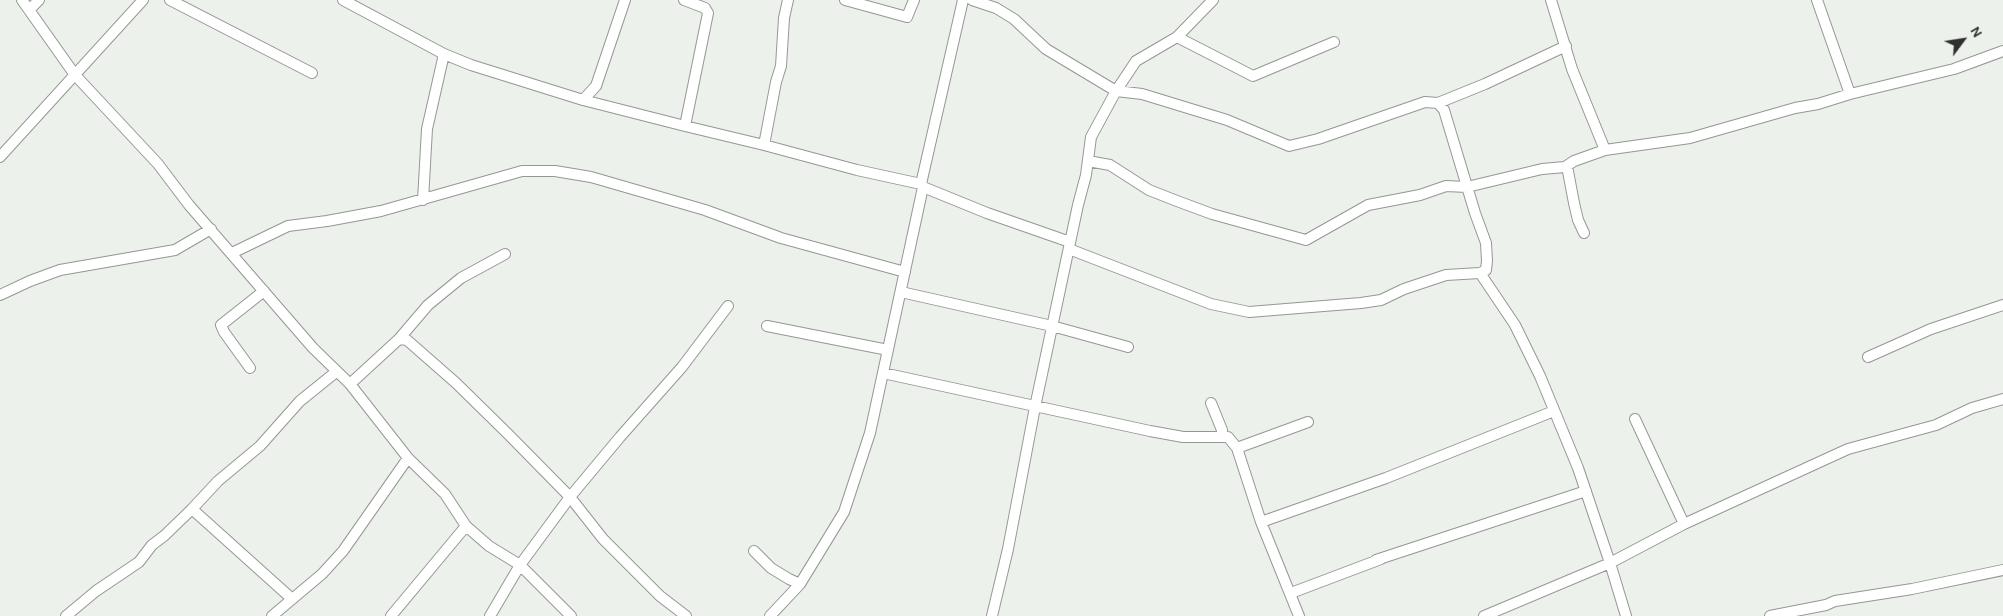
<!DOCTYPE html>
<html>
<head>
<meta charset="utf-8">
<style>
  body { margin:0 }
  #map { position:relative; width:2003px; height:616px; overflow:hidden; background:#edf1ec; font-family:Karla,sans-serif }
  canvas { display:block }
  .north { position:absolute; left:1938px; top:15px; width:50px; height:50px; -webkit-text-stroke:4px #edf1ec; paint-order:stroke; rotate:59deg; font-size:14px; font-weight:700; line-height:20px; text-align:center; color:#2f312f }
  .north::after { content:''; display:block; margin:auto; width:18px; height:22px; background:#2f312f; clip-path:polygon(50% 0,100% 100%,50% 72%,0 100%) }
</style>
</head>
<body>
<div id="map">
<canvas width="2003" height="616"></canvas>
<div class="north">N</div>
</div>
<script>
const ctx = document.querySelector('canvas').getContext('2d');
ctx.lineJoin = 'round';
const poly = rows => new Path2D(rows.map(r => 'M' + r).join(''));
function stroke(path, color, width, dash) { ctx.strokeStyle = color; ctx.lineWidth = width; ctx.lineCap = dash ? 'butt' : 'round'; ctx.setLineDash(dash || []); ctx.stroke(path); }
const minor = poly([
  [22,0,75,75,158,164,189,205,313,348,350,384,408,458,445,494,466,526,489,546,520,565,571,616],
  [170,0,312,73],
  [343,0,444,54,471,65,583,100,685,126],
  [684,0,705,8,708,13,685,126,764,145,857,170,921,184,923,187,870,433,844,512,800,584,770,616],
  [845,0,907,17,914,0],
  [972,0,996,8,1014,19,1046,49,1116,91,1142,94,1227,120,1289,146,1318,139,1425,102,1438,103,1444,110,1475,213,1486,243,1487,261,1486,270,1480,273,1446,275,1404,289,1381,300,1361,303,1249,312,1211,304,1069,249],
  [1551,0,1572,69,1605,150],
  [1817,0,1850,94],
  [29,10,39,0],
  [1177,37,1253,76,1334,42],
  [583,100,596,86,625,0],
  [1438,103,1485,84,1566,46],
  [764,145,776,82,781,66,784,18,788,0],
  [0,157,143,0],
  [1088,161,1110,165,1149,190,1177,201,1212,214,1306,240,1368,205,1420,195,1446,186,1467,187,1542,169,1565,167,1574,161,1605,150,1690,138,1795,108,1818,104,1850,94,1954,69,2003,51],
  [1567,166,1574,203,1578,220,1584,233],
  [921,184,963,0],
  [923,187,987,213,1070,242],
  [423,200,427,129,444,54],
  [232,253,288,226,327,221,381,211,522,171,555,171,591,177,705,210,781,238,905,272],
  [1480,273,1515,325,1540,376,1578,468,1610,563,1684,524,1848,449,1936,425,1972,408,2003,399],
  [901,292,1052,326,1128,347],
  [0,295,30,281,60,270,175,250,211,229],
  [767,326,888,350],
  [399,339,428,305,461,278,505,254],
  [1868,357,1931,329,2003,305],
  [250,368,224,332,221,325,264,291],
  [883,373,1150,431,1183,437,1228,437,1237,448,1261,522,1299,616],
  [350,384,399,339,407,340,456,383,508,434,570,497,603,539,660,596,686,616],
  [1211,403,1222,430,1222,436],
  [1635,419,1684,524],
  [1237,448,1308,422],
  [192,509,291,598],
  [1261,522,1386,478,1554,411],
  [754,551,771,568,789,579,800,584],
  [1376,560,1586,491],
  [1291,593,1381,559],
  [66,616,96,591,139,562,152,545,164,536,192,509,218,481,260,446,300,401,336,372],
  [272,616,322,574,343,551,408,458],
  [391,616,466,526],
  [490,616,520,565,570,497,620,437,682,367,728,306],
  [992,616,1008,549,1035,407,1078,205,1086,175,1091,137,1116,91,1136,61,1177,37,1213,0],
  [1484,616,1610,563,1626,616],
  [1770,616,1826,605,1835,601,1912,589,2003,570]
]);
stroke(minor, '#949793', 12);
stroke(minor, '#fff', 10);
</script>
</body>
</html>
